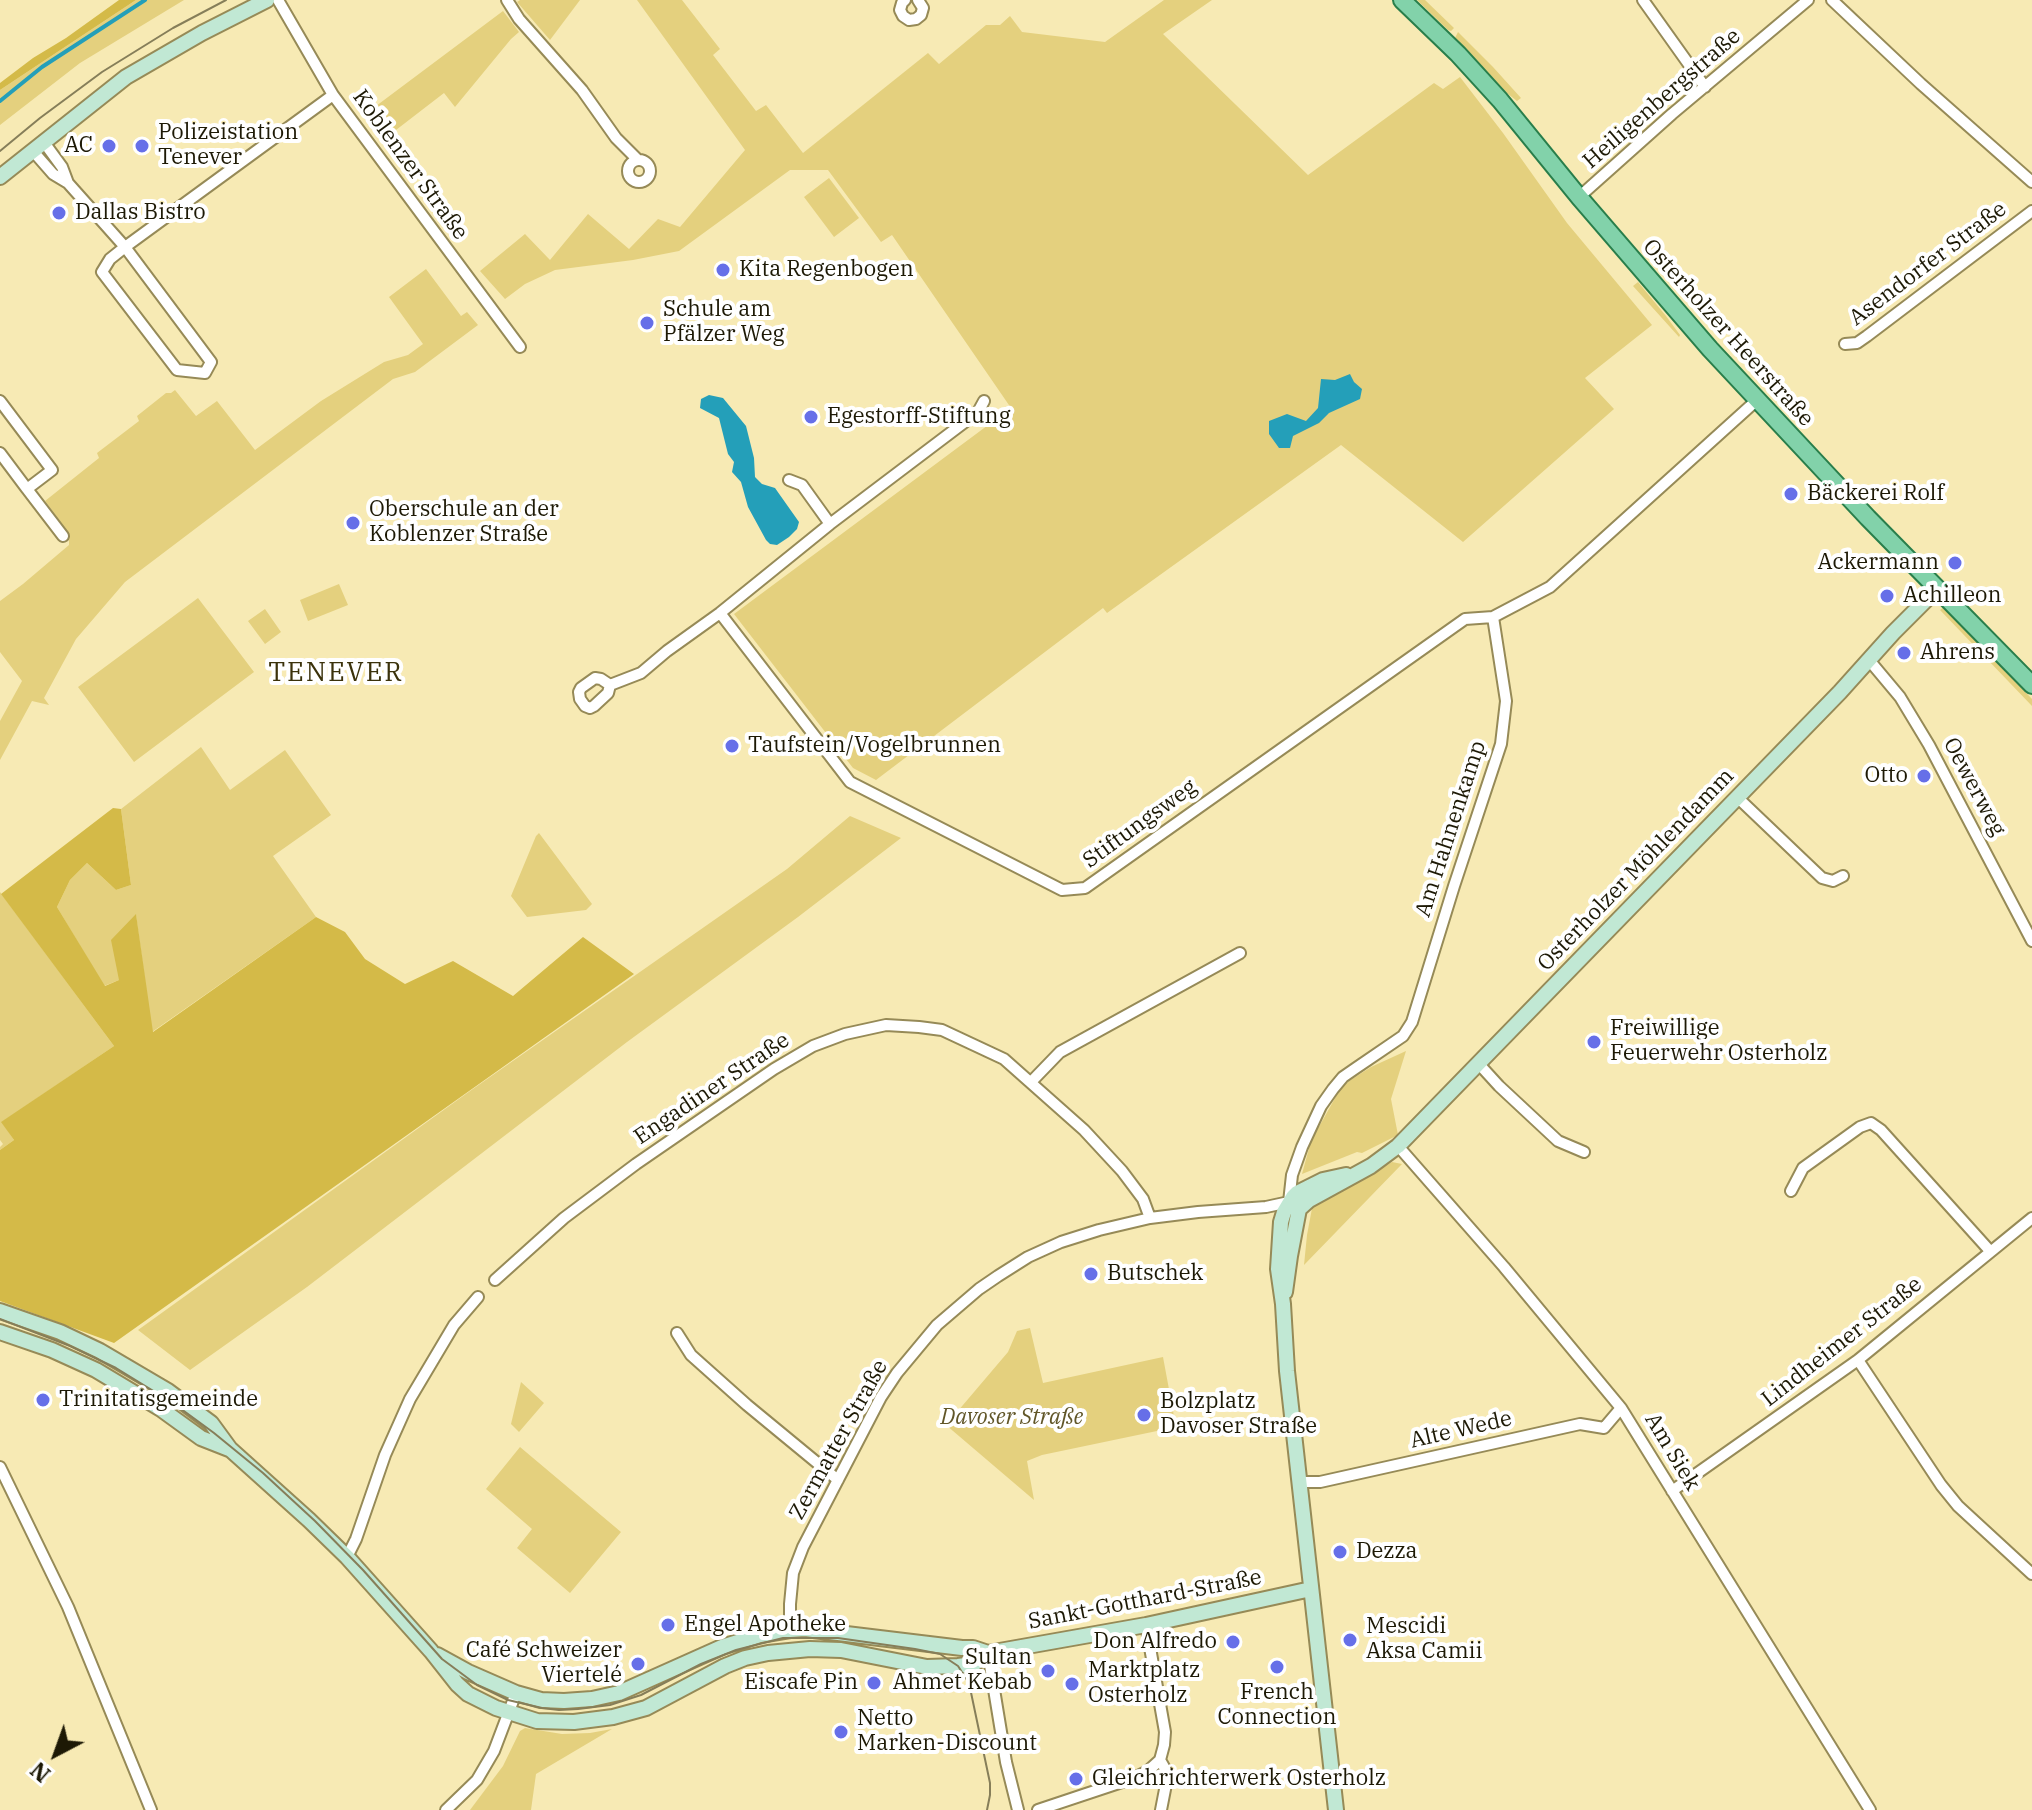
<!DOCTYPE html>
<html>
<head>
<meta charset="utf-8">
<style>
  body { margin:0 }
  #map { position:relative; width:2032px; height:1810px; overflow:hidden; background:#f7eab4; font-family:"IBM Plex Serif",serif }
  canvas { display:block }
  .north { position:absolute; left:16px; top:1714px; width:80px; height:80px; -webkit-text-stroke:6px #fff; paint-order:stroke; rotate:221deg; font-size:22px; font-weight:700; line-height:32px; text-align:center; color:#1d1905 }
  .north::after { content:''; display:block; margin:auto; width:28px; height:36px; background:#1d1905; clip-path:polygon(50% 0,100% 100%,50% 72%,0 100%) }
</style>
</head>
<body>
<div id="map">
<canvas width="2032" height="1810"></canvas>
<div class="north">N</div>
</div>
<script>
const ctx = document.querySelector('canvas').getContext('2d');
ctx.lineJoin = 'round';
function paint(path, color) { ctx.fillStyle = color; ctx.fill(path, 'evenodd'); }
const poly = rows => new Path2D(rows.map(r => 'M' + r).join(''));
function stroke(path, color, width, dash) { ctx.strokeStyle = color; ctx.lineWidth = width; ctx.lineCap = dash ? 'butt' : 'round'; ctx.setLineDash(dash || []); ctx.stroke(path); }
function write(font, color, halo, rows, align = 'center') {
  ctx.font = font + ' "IBM Plex Serif",serif'; ctx.lineWidth = 8; ctx.setLineDash([]); ctx.textBaseline = 'middle'; ctx.strokeStyle = halo; ctx.fillStyle = color; for (const [text, x, y, turn = 0] of rows) {
    ctx.save(); ctx.translate(x, y); ctx.rotate((+turn || 0) * Math.PI / 180); ctx.textAlign = isNaN(turn) ? turn : align; if (halo) ctx.strokeText(text, 0, 0); ctx.fillText(text, 0, 0); ctx.restore();
  }
}
paint(poly([
  [136,0,184,0,80,63,0,125,0,90],
  [520,0,580,0,550,40,517,2],
  [637,0,682,0,720,49,713,55,756,111,766,105,803,153,928,53,939,64,986,25,1000,25,1010,16,1022,32,1105,42,1164,0,1212,0,1163,34,1308,175,1434,83,1443,89,1460,77,1503,133,1567,223,1652,325,1585,378,1614,409,1463,542,1341,445,1107,613,1103,608,876,780,853,768,734,614,1011,408,892,235,881,242,828,170,790,170,679,251,633,260,555,270,525,284,505,299,480,271,525,234,550,260,588,214,629,249,658,219,680,227,745,150],
  [1417,0,1425,0,1454,28,1451,31,1448,30],
  [503,11,519,32,511,39,455,107,444,93,383,140,364,115],
  [1458,32,1493,67,1521,98,1517,101,1503,90,1455,38],
  [829,178,859,218,834,237,804,197],
  [426,269,461,316,467,312,478,325,415,372,393,379,125,582,76,639,44,698,49,705,32,701,0,760,0,721,22,681,0,652,0,601,23,584,69,545,69,534,45,501,99,458,97,453,139,421,137,416,166,393,171,393,175,390,196,416,217,401,255,450,321,401,384,362,408,355,423,344,389,297],
  [1638,282,1666,316,1680,335,1679,337,1633,286],
  [339,584,348,605,308,621,300,600],
  [198,598,254,672,134,762,78,687],
  [1944,607,2032,699,2032,706,1940,610],
  [265,609,281,632,265,644,248,621],
  [201,747,230,790,285,750,331,815,273,856,316,917,152,1032,136,915,119,980,104,986,57,907,70,880,87,863,116,890,131,885,121,809],
  [850,816,901,838,798,917,627,1042,307,1287,190,1370,138,1330,470,1091,787,869],
  [539,833,592,904,586,910,527,917,511,896,536,836],
  [0,892,114,1046,2,1122,14,1140,0,1150,0,1147,3,1144,0,1140],
  [1406,1051,1391,1099,1398,1135,1362,1153,1357,1152,1302,1174,1311,1141,1339,1091,1349,1081,1371,1067],
  [1392,1162,1402,1164,1304,1265,1307,1235,1313,1203,1348,1187],
  [1030,1328,1043,1383,1163,1357,1176,1427,1042,1455,1027,1461,1034,1500,946,1425,1008,1352,1017,1331],
  [521,1382,544,1403,519,1432,511,1424],
  [520,1447,621,1532,570,1593,517,1548,532,1529,486,1489],
  [525,1728,562,1734,590,1733,612,1729,536,1774,531,1810,470,1810,503,1766,520,1731]
]), '#e4d07e');
paint(poly([
  [119,0,136,0,0,90,0,83,33,58,66,38],
  [113,808,121,809,131,885,116,890,87,863,70,880,57,907,105,986,119,980,111,940,136,914,153,1032,316,917,345,932,365,959,405,984,453,961,513,996,583,937,634,974,114,1343,0,1301,0,1150,14,1140,1,1122,114,1046,1,894]
]), '#d4ba48');
paint(poly([
  [1350,374,1354,382,1362,389,1360,399,1329,413,1319,423,1293,436,1290,448,1279,448,1269,434,1269,421,1287,414,1306,421,1318,408,1321,379,1335,380],
  [709,395,723,398,746,426,754,458,755,477,762,484,775,488,799,522,797,529,789,537,777,545,770,544,766,540,748,507,741,482,732,472,734,462,728,454,719,418,700,408,701,399]
]), '#249fb9');
stroke(poly([
  [0,101,42,67,145,0]
]), '#249fb9', 4);
const street = poly([
  [278,0,333,95,520,347],
  [507,0,519,19,582,90,616,138,637,159],
  [905,0,902,3,900,10,903,16,909,20,916,19,921,15,923,8,918,0],
  [1643,0,1705,87],
  [1832,0,1921,84,2032,182],
  [43,141,62,167,68,183],
  [32,150,53,174,68,183,125,247,211,362,205,373,177,370,102,272,110,259,125,247,333,95],
  '628 171a11 11 0 1 1 22 0a11 11 0 1 1-22 0Z',
  [1579,197,1672,114,1808,0],
  [1845,344,1857,343,1867,336,2032,211],
  [0,401,52,470,27,489,0,453],
  [789,480,802,485,830,524],
  [27,489,63,536],
  [720,613,850,782,1062,890,1085,888,1465,619,1493,617,1550,587,1757,400],
  [1869,660,1900,697,1929,745,2032,941],
  [610,685,608,693,594,706,590,708,585,706,580,699,579,692,581,688,595,678,601,679,610,685,641,673,667,651,720,613,830,524,978,412,984,401],
  [1737,797,1822,878,1833,881,1843,876],
  [1478,1063,1499,1086,1558,1141,1584,1152],
  [1031,1082,1060,1052,1240,953],
  [1398,1146,1504,1267,1621,1408,1870,1810],
  [1791,1191,1803,1168,1860,1127,1871,1123,1881,1130,1990,1251],
  [495,1280,564,1218,636,1164,774,1069,813,1046,845,1034,886,1025,919,1027,942,1030,1004,1059,1084,1130,1122,1171,1143,1199,1150,1218],
  [677,1333,691,1355,747,1405,838,1480],
  [1858,1360,1941,1485,1958,1506,2032,1574],
  [0,1467,68,1607,151,1810],
  [1300,1482,1320,1482,1580,1424,1604,1428,1621,1408],
  [1672,1491,1858,1360,2032,1218],
  [347,1557,356,1539,385,1455,410,1399,454,1325,478,1297],
  [790,1630,790,1604,793,1573,803,1547,881,1397,897,1373,937,1325,979,1289,998,1276,1028,1257,1061,1242,1099,1230,1150,1218,1198,1212,1266,1207,1289,1202,1292,1175,1302,1147,1321,1106,1333,1089,1343,1077,1356,1068,1403,1036,1412,1022,1454,886,1501,744,1506,701,1493,617],
  [988,1653,1006,1762,1018,1810],
  [1160,1760,1168,1774,1161,1810],
  [446,1810,477,1780,494,1751,516,1693],
  [1038,1810,1134,1778,1148,1771,1160,1760,1164,1745,1165,1732,1146,1625]
]);
const secondary = poly([
  [0,177,126,77,202,33,267,0],
  [1299,1209,1309,1200,1371,1166,1398,1146,1840,692,1893,633,1937,589],
  [1285,1292,1290,1256,1299,1209],
  [0,1311,60,1332,100,1351,168,1391,211,1423,230,1449,309,1520,347,1557,431,1651,457,1684,468,1694,496,1708,537,1721,574,1722,613,1717,646,1708,725,1666,745,1658,768,1653,810,1649,841,1650,927,1667,958,1666,974,1664,988,1653,1146,1625,1311,1589],
  [0,1332,52,1350,96,1370,161,1409,201,1438,229,1449],
  [437,1655,468,1672,516,1693,541,1700,564,1701,592,1699,619,1693,722,1647,760,1635,790,1630,805,1629,962,1648,973,1648,988,1653],
  [1336,1810,1287,1371,1283,1304,1278,1269,1281,1222,1284,1212,1293,1197,1297,1193,1323,1180,1346,1175]
]);
const primary = poly([
  [1402,0,1458,54,1500,100,1579,197,1710,349,1868,518,2032,685]
]);
stroke(street, '#968a57', 14);
stroke(secondary, '#968a57', 18);
stroke(primary, '#297e4b', 20);
stroke(street, '#fff', 10);
stroke(secondary, '#c1e8d4', 14);
stroke(primary, '#82d2aa', 16);
stroke(poly([
  [0,151,40,118,102,72,173,28,226,0],
  [0,1319,70,1346,116,1368,173,1403,214,1433,263,1473,315,1521,363,1570,442,1659,477,1685,508,1700,542,1708,559,1710,578,1709,610,1705,641,1695,701,1664,736,1650,783,1638,838,1638,915,1649,940,1654,958,1666,969,1683,990,1783,990,1795,987,1810]
]), '#867e59', 2);
for (const [x, y, r, color] of [
  [109,146,8,"#666fe8"],
  [142,146,8,"#666fe8"],
  [59,213,8,"#666fe8"],
  [723,270,8,"#666fe8"],
  [647,323,8,"#666fe8"],
  [811,417,8,"#666fe8"],
  [1791,494,8,"#666fe8"],
  [353,523,8,"#666fe8"],
  [1955,563,8,"#666fe8"],
  [1887,596,8,"#666fe8"],
  [1904,653,8,"#666fe8"],
  [732,746,8,"#666fe8"],
  [1924,776,8,"#666fe8"],
  [1594,1042,8,"#666fe8"],
  [1091,1274,8,"#666fe8"],
  [43,1400,8,"#666fe8"],
  [1144,1415,8,"#666fe8"],
  [1340,1552,8,"#666fe8"],
  [668,1625,8,"#666fe8"],
  [1350,1640,8,"#666fe8"],
  [1233,1642,8,"#666fe8"],
  [638,1664,8,"#666fe8"],
  [1277,1667,8,"#666fe8"],
  [1048,1671,8,"#666fe8"],
  [874,1683,8,"#666fe8"],
  [1072,1684,8,"#666fe8"],
  [841,1732,8,"#666fe8"],
  [1076,1779,8,"#666fe8"]
]) { const dot = new Path2D(); dot.arc(x, y, r, 0, 2 * Math.PI); ctx.fillStyle = color; ctx.fill(dot); stroke(dot, '#fff', 3); }
write('22px', '#1d1905', '#fff', [
  ["Heiligenbergstraße",1662,99,-41],
  ["Koblenzer Straße",410,165,54],
  ["Asendorfer Straße",1928,264,-37],
  ["Osterholzer Heerstraße",1728,333,48],
  ["Oewerweg",1974,787,62],
  ["Stiftungsweg",1140,824,-36],
  ["Am Hahnenkamp",1451,829,-72],
  ["Osterholzer Möhlendamm",1636,870,-46],
  ["Engadiner Straße",712,1089,-34],
  ["Lindheimer Straße",1842,1342,-38],
  ["Alte Wede",1461,1430,-13],
  ["Zermatter Straße",839,1440,-61],
  ["Am Siek",1672,1452,59],
  ["Sankt-Gotthard-Straße",1145,1600,-11]
]);
write('22px', '#1d1905', '#fff', [
  ["Polizeistation",158,133],
  ["Tenever",158,158],
  ["AC",93,146,"right"],
  ["Dallas Bistro",75,213],
  ["Kita Regenbogen",739,270],
  ["Schule am",663,310],
  ["Pfälzer Weg",663,335],
  ["Egestorff-Stiftung",827,417],
  ["Bäckerei Rolf",1807,494],
  ["Oberschule an der",369,510],
  ["Koblenzer Straße",369,535],
  ["Ackermann",1939,563,"right"],
  ["Achilleon",1903,596],
  ["Ahrens",1920,653],
  ["Taufstein/Vogelbrunnen",748,746],
  ["Otto",1908,776,"right"],
  ["Freiwillige",1610,1029],
  ["Feuerwehr Osterholz",1610,1054],
  ["Butschek",1107,1274],
  ["Trinitatisgemeinde",59,1400],
  ["Bolzplatz",1160,1402],
  ["Davoser Straße",1160,1427],
  ["Dezza",1356,1552],
  ["Engel Apotheke",684,1625],
  ["Mescidi",1366,1627],
  ["Aksa Camii",1366,1652],
  ["Don Alfredo",1217,1642,"right"],
  ["Café Schweizer",622,1651,"right"],
  ["Viertelé",622,1676,"right"],
  ["Sultan",1032,1658,"right"],
  ["Ahmet Kebab",1032,1683,"right"],
  ["Marktplatz",1088,1671],
  ["Osterholz",1088,1696],
  ["Eiscafe Pin",858,1683,"right"],
  ["French",1277,1693,"center"],
  ["Connection",1277,1718,"center"],
  ["Netto",857,1719],
  ["Marken-Discount",857,1744],
  ["Gleichrichterwerk Osterholz",1092,1779]
], 'left');
write('italic 22px', '#615628', '#fff', [
  ["Davoser Straße",1012,1418]
]);
ctx.letterSpacing = '2px';
write('26px', '#3b320b', '#fff', [
  ["TENEVER",336,673]
]);
ctx.letterSpacing = '0px';
</script>
</body>
</html>
